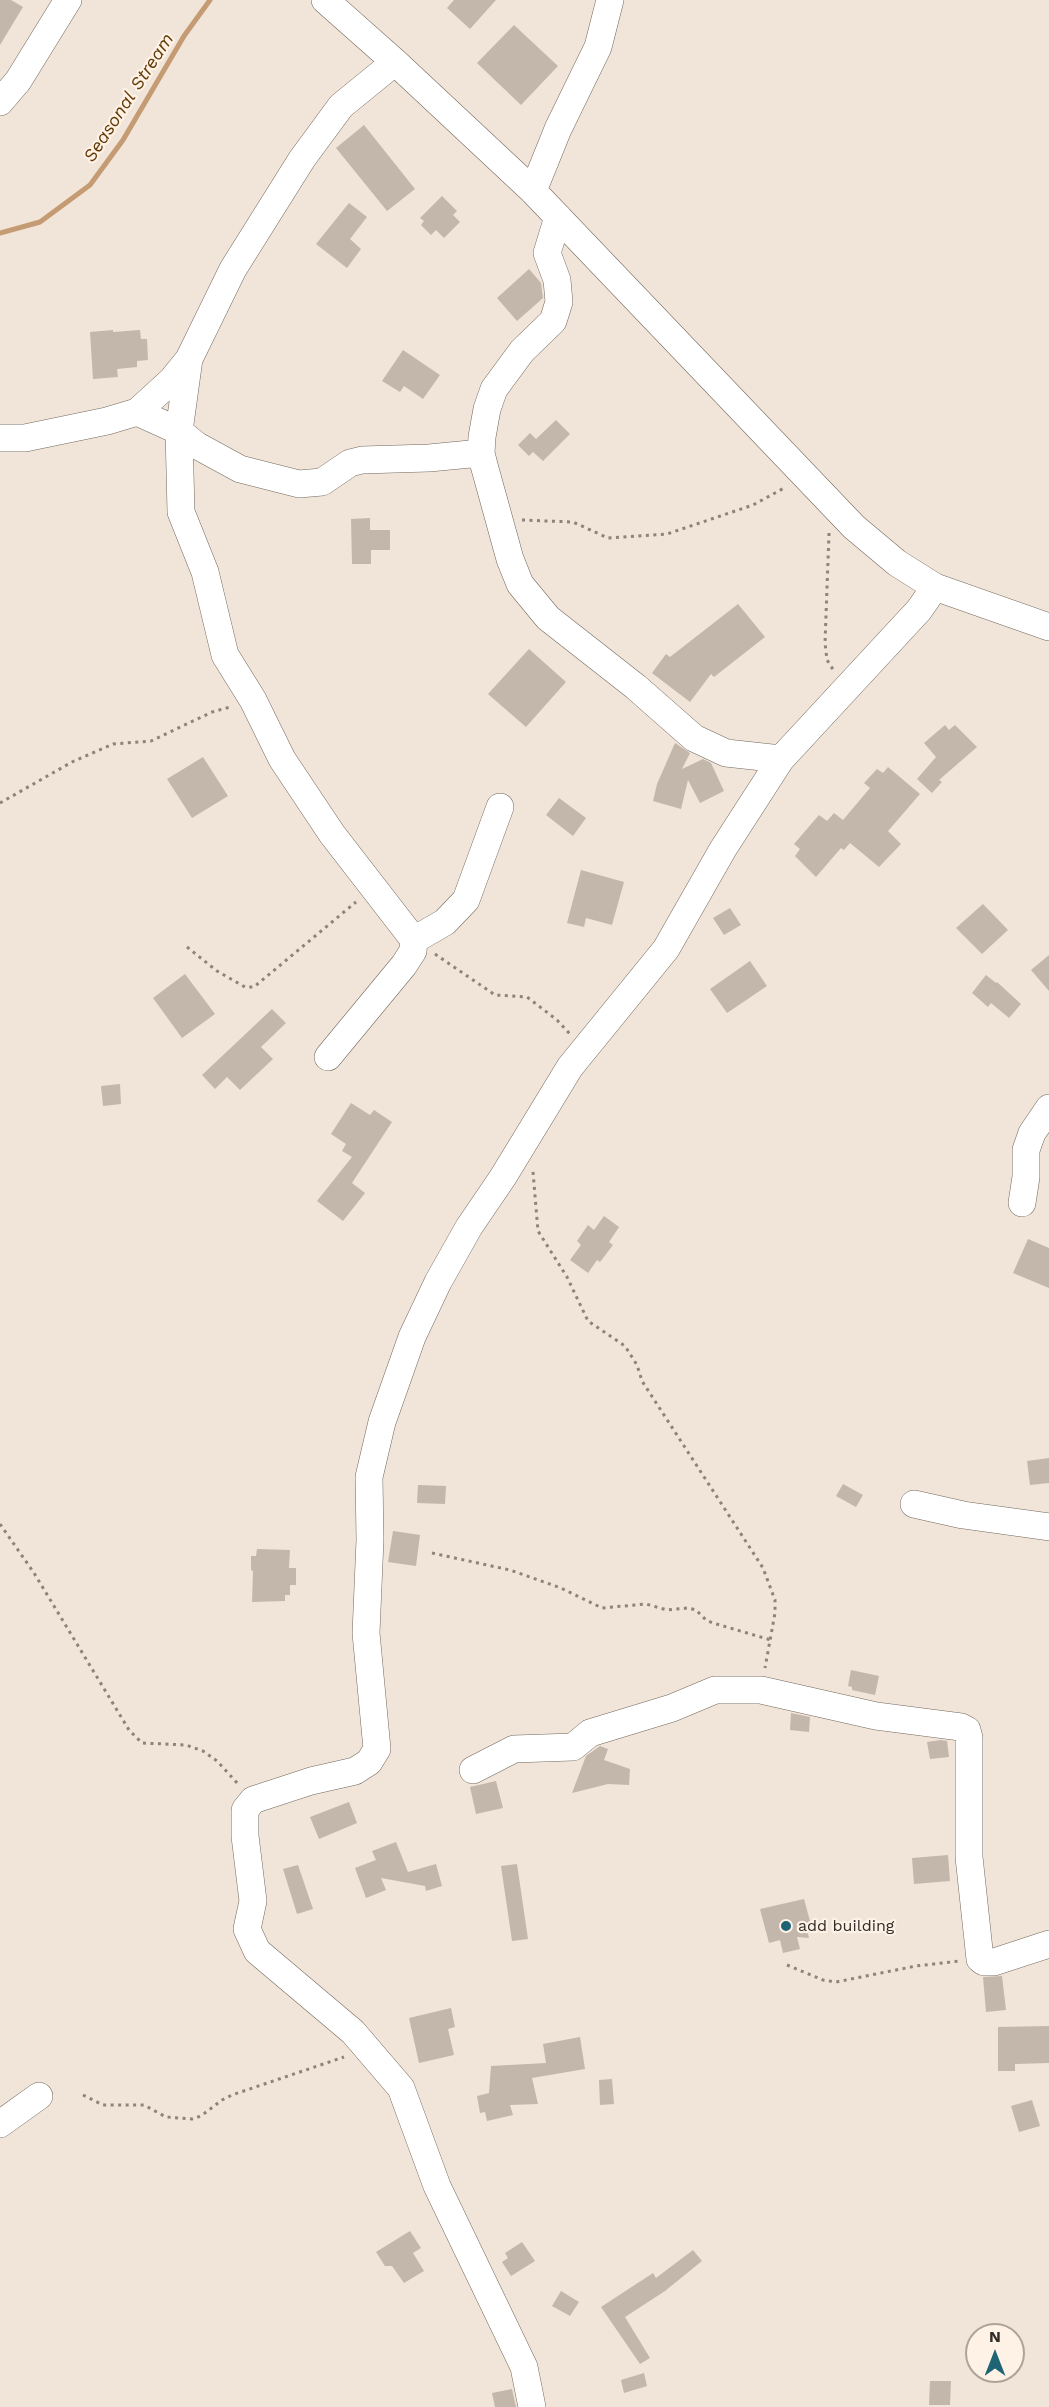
<!DOCTYPE html>
<html>
<head>
<meta charset="utf-8">
<style>
  body { margin:0 }
  #map { position:relative; width:1049px; height:2407px; overflow:hidden; background:#f1e4d8; font-family:"Work Sans",sans-serif }
  canvas { display:block }
  .north { position:absolute; left:965px; top:2323px; width:60px; height:60px; box-sizing:border-box; background:#fef1e5; border:2px solid #aca39a; border-radius:50%; rotate:0deg; font-size:16px; font-weight:700; line-height:24px; text-align:center; color:#322d29 }
  .north::after { content:''; display:block; margin:auto; width:21px; height:27px; background:#1e6474; clip-path:polygon(50% 0,100% 100%,50% 72%,0 100%) }
</style>
</head>
<body>
<div id="map">
<canvas width="1049" height="2407"></canvas>
<div class="north">N</div>
</div>
<script>
const ctx = document.querySelector('canvas').getContext('2d');
ctx.lineJoin = 'round';
const poly = rows => new Path2D(rows.map(r => 'M' + r).join(''));
function stroke(path, color, width, dash) { ctx.strokeStyle = color; ctx.lineWidth = width; ctx.lineCap = dash ? 'butt' : 'round'; ctx.setLineDash(dash || []); ctx.stroke(path); }
function paint(path, color) { ctx.fillStyle = color; ctx.fill(path, 'evenodd'); }
function write(font, color, halo, rows, align = 'center') {
  ctx.font = font + ' "Work Sans",sans-serif'; ctx.lineWidth = 4.5; ctx.setLineDash([]); ctx.textBaseline = 'middle'; ctx.strokeStyle = halo; ctx.fillStyle = color; for (const [text, x, y, turn = 0] of rows) {
    ctx.save(); ctx.translate(x, y); ctx.rotate((+turn || 0) * Math.PI / 180); ctx.textAlign = isNaN(turn) ? turn : align; if (halo) ctx.strokeText(text, 0, 0); ctx.fillText(text, 0, 0); ctx.restore();
  }
}
stroke(poly([
  [0,233,40,222,90,185,123,140,184,36,210,0]
]), '#c49b73', 5);
paint(poly([
  [0,0,11,0,23,7,0,45],
  [454,0,496,0,470,29,447,8],
  [514,25,558,66,521,105,477,63],
  [364,125,415,189,387,211,336,148],
  [442,196,457,211,453,215,460,222,444,238,436,230,431,235,421,225,424,221,420,218],
  [349,203,367,217,350,239,361,249,347,268,316,244],
  [529,269,541,283,543,298,517,321,497,298],
  [113,330,113,332,140,330,141,339,147,339,148,360,137,361,137,367,117,369,118,377,93,379,90,332],
  [403,350,440,375,423,399,404,386,400,392,382,381],
  [556,420,570,434,543,461,533,452,529,456,518,445,530,433,536,439],
  [370,518,370,530,390,530,390,550,371,550,371,564,352,564,351,519],
  [738,604,765,637,714,677,711,674,690,702,652,673,666,654,670,657],
  [529,649,566,682,526,727,488,694],
  [945,725,949,730,955,725,977,747,939,780,942,782,932,793,917,779,936,757,924,743],
  [675,743,690,753,682,769,703,759,711,763,724,791,700,803,688,780,681,809,653,801,657,784],
  [203,757,228,796,192,818,167,779],
  [888,767,920,794,888,831,901,844,879,867,850,843,844,850,841,848,816,877,795,856,800,849,794,844,819,815,827,821,834,813,843,820,870,788,864,783,877,769,883,773],
  [559,798,586,818,573,836,546,815],
  [581,870,624,882,612,925,586,918,584,927,567,923],
  [983,904,1008,930,982,954,956,928],
  [730,908,741,925,724,935,713,918],
  [1049,955,1049,991,1031,970],
  [750,961,767,986,727,1013,710,989],
  [185,974,215,1014,182,1038,153,998],
  [986,975,996,983,997,982,1021,1004,1009,1018,991,1003,988,1007,972,993],
  [272,1009,286,1023,261,1047,273,1059,240,1090,227,1077,215,1089,202,1075],
  [120,1084,121,1104,103,1106,101,1086],
  [351,1103,370,1115,374,1110,392,1122,352,1183,365,1193,343,1221,317,1201,352,1157,342,1151,346,1144,331,1134],
  [604,1216,619,1227,609,1242,613,1245,600,1262,597,1260,588,1273,570,1260,581,1245,577,1241,588,1225,594,1230],
  [1028,1239,1049,1248,1049,1288,1013,1273],
  [1049,1458,1049,1483,1030,1485,1027,1461],
  [843,1484,863,1495,856,1507,836,1496],
  [418,1485,446,1486,445,1504,417,1503],
  [393,1531,420,1535,416,1566,388,1562],
  [257,1549,290,1550,289,1568,296,1568,296,1585,290,1585,290,1595,285,1595,285,1601,252,1602,253,1571,251,1570,251,1556,256,1556],
  [851,1670,879,1676,875,1695,852,1690,852,1687,848,1686],
  [791,1713,810,1717,809,1732,790,1730],
  [941,1740,947,1741,949,1757,930,1759,927,1742],
  [600,1746,608,1749,604,1760,630,1769,629,1785,608,1784,572,1793,586,1756],
  [496,1781,503,1808,476,1814,470,1787],
  [349,1802,357,1823,319,1839,310,1817],
  [396,1842,408,1872,436,1864,442,1886,426,1891,425,1886,381,1878,386,1890,366,1898,355,1868,376,1860,372,1851],
  [948,1855,950,1881,914,1884,912,1858],
  [517,1864,528,1939,512,1941,501,1866],
  [298,1865,313,1909,297,1914,283,1869],
  [804,1899,811,1925,806,1927,809,1938,797,1937,800,1949,783,1953,780,1940,769,1943,760,1909],
  [1002,1976,1006,2010,986,2012,983,1977],
  [451,2008,455,2027,448,2029,454,2055,419,2063,409,2018],
  [1049,2026,1049,2063,1015,2064,1015,2071,998,2071,998,2027],
  [580,2037,585,2069,532,2078,538,2104,510,2105,513,2115,487,2121,485,2112,480,2113,477,2096,489,2093,491,2066,546,2063,543,2044],
  [612,2079,614,2104,600,2105,599,2080],
  [1032,2100,1040,2126,1019,2132,1011,2106],
  [410,2231,421,2248,413,2253,424,2271,404,2283,392,2266,385,2266,376,2252],
  [522,2242,535,2261,511,2276,502,2262,508,2258,505,2253],
  [693,2250,702,2261,665,2291,625,2317,650,2358,640,2364,601,2307,653,2273,656,2278],
  [561,2291,579,2302,570,2316,552,2306],
  [644,2373,647,2386,624,2393,621,2380],
  [930,2381,951,2381,950,2405,929,2405],
  [512,2389,516,2407,495,2407,492,2393]
]), '#c3b6ab');
const minor = poly([
  [325,0,395,62,533,191,854,527,897,563,935,587,1049,627],
  [0,102,18,81,68,0],
  [533,191,558,129,598,47,610,0],
  [558,217,547,253,557,280,559,302,553,321,522,351,494,389,487,409,482,437,481,453,484,465,510,559,520,584,548,618,636,687,694,738,726,753,781,759],
  [189,359,179,431,181,512,205,572,225,655,253,700,282,759,332,834,414,940,413,951,404,965,328,1057],
  [137,412,179,431,196,445,240,469,299,484,322,482,350,463,362,460,429,458,481,453],
  [0,438,25,438,107,421,137,412,172,380,189,359,233,269,302,159,341,106,395,62],
  [414,940,445,922,466,900,500,807],
  [1022,1203,1026,1177,1026,1150,1032,1133,1049,1108],
  [914,1504,963,1515,1049,1527],
  [473,1770,514,1749,573,1747,590,1733,672,1708,715,1690,761,1690,876,1716,961,1727,967,1730,969,1738,969,1857,980,1959,984,1962,994,1962,1049,1944],
  [0,2124,39,2096],
  [532,2407,524,2367,437,2186,401,2088,353,2032,257,1951,247,1929,253,1901,245,1836,245,1810,253,1800,311,1781,355,1771,369,1762,377,1749,366,1633,370,1540,369,1477,382,1422,412,1337,438,1282,469,1227,503,1177,570,1067,666,949,723,849,781,759,919,610,935,587]
]);
stroke(minor, '#73685d', 28);
stroke(poly([
  [522,520,573,522,608,538,667,534,753,505,786,487],
  [829,533,825,643,827,660,834,671],
  [0,803,72,762,113,744,151,741,212,712,230,707],
  [187,947,217,971,245,987,254,987,356,902],
  [435,954,495,995,527,997,557,1020,570,1034],
  [533,1172,538,1231,567,1277,588,1321,625,1346,637,1365,642,1381,763,1568,775,1600,775,1613,765,1668],
  [0,1524,34,1573,129,1730,142,1743,186,1745,203,1751,217,1761,239,1785],
  [432,1553,510,1570,561,1588,602,1608,646,1604,667,1610,688,1608,696,1610,706,1620,713,1623,771,1640],
  [787,1965,823,1980,836,1982,916,1966,960,1961],
  [83,2095,103,2105,144,2105,166,2117,192,2119,201,2116,222,2100,232,2095,344,2057]
]), '#8c837b', 3, [3, 4.5]);
stroke(minor, '#fff', 27);
for (const [x, y, r, color] of [
  [786,1926,6,"#1e6474"]
]) { const dot = new Path2D(); dot.arc(x, y, r, 0, 2 * Math.PI); ctx.fillStyle = color; ctx.fill(dot); stroke(dot, '#fef1e5', 2); }
write('16px', '#322d29', '#fef1e5', [
  ["add building",798,1926]
], 'left');
write('italic 18px', '#613904', '#fef1e5', [
  ["Seasonal Stream",129,98,-57]
]);
</script>
</body>
</html>
